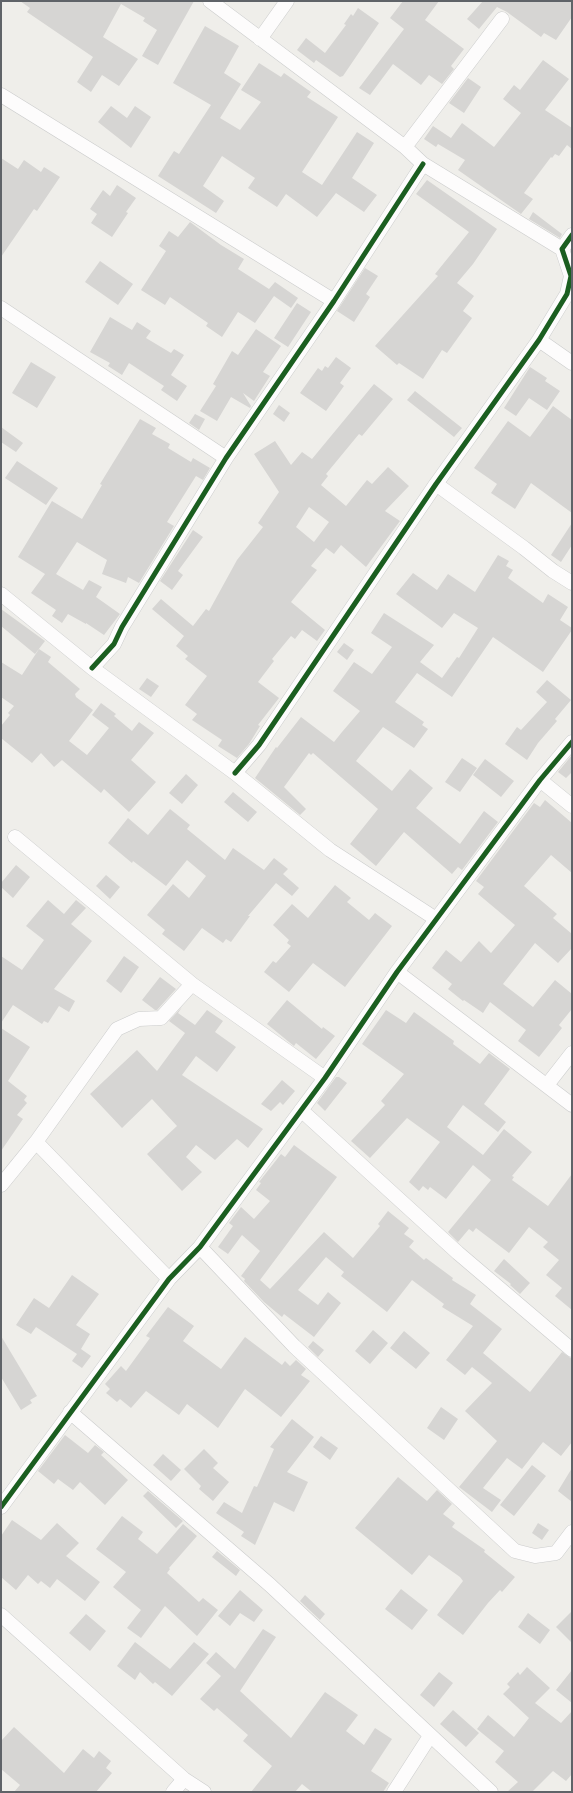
<!DOCTYPE html>
<html>
<head>
<meta charset="utf-8">
<style>
  body { margin:0 }
  #map { position:relative; width:573px; height:1793px; overflow:hidden; background:#efeeea; font-family:"Open Sans",sans-serif }
  canvas { display:block }
  .frame { position:absolute; inset:0; border:2px solid #5f6368; pointer-events:none }
</style>
</head>
<body>
<div id="map">
<canvas width="573" height="1793"></canvas>
<div class="frame"></div>
</div>
<script>
const ctx = document.querySelector('canvas').getContext('2d');
ctx.lineJoin = 'round';
function paint(path, color) { ctx.fillStyle = color; ctx.fill(path, 'evenodd'); }
const poly = rows => new Path2D(rows.map(r => 'M' + r).join(''));
function stroke(path, color, width, dash) { ctx.strokeStyle = color; ctx.lineWidth = width; ctx.lineCap = dash ? 'butt' : 'round'; ctx.setLineDash(dash || []); ctx.stroke(path); }
paint(poly([
  [20,1,194,1,158,65,142,56,157,30,143,21,145,18,121,4,103,37,138,59,119,86,102,75,91,92,77,82,93,57,27,12,30,8],
  [403,1,439,1,425,20,464,49,451,66,454,69,442,84,429,75,421,85,393,64,370,95,359,88,404,29,390,18],
  [483,1,572,1,572,17,556,40,544,33,541,37,507,12,497,7,479,29,467,19],
  [358,8,379,23,343,76,340,77,316,60,314,63,297,50,306,38,325,53,346,25,344,24,351,14,353,16],
  [205,26,239,46,224,73,241,84,220,118,240,130,261,102,241,90,259,63,281,77,284,73,311,92,307,97,338,117,302,172,322,185,357,132,374,143,352,178,377,195,364,212,336,193,317,217,286,194,277,207,248,188,255,178,222,156,203,186,224,201,216,213,158,176,174,151,179,154,211,105,173,83],
  [543,60,569,79,545,110,572,128,572,149,567,145,559,156,555,154,552,158,551,157,524,193,533,199,521,214,458,170,465,160,438,144,436,147,424,139,433,126,451,138,462,123,494,147,521,113,503,99,514,85,520,90],
  [468,78,481,87,464,113,449,103],
  [111,106,127,118,135,106,151,117,131,148,98,122],
  [1,158,18,169,24,160,41,172,44,167,60,177,37,211,34,209,1,257],
  [427,180,497,229,473,264,457,283,474,296,463,311,472,318,447,353,442,350,423,379,399,363,397,365,375,346,438,276,435,274,469,232,416,194],
  [117,185,136,198,126,212,128,213,112,237,91,223,97,214,90,209,103,190,110,196],
  [533,212,562,234,560,238,529,219],
  [190,222,221,245,244,259,238,269,269,289,275,282,298,298,291,308,274,296,255,323,238,312,222,337,206,326,208,323,170,297,165,305,141,290,166,251,159,246,169,231,178,237],
  [100,261,133,284,118,305,85,282],
  [365,268,378,276,366,294,370,297,354,322,337,311],
  [297,303,311,312,288,347,274,338],
  [110,317,132,330,137,322,151,331,146,338,171,353,174,349,184,355,171,375,187,386,177,401,161,390,164,386,129,363,122,375,108,366,110,363,90,352],
  [256,329,281,346,263,372,270,376,254,401,243,393,251,406,250,408,231,397,217,421,200,411,216,386,213,384,232,351,238,355],
  [336,357,351,368,340,383,344,386,326,411,300,393,318,368,322,371,325,366,328,368],
  [31,362,56,377,37,408,12,393],
  [530,367,547,378,545,381,560,391,547,410,529,398,516,416,504,408],
  [374,384,393,399,362,436,359,434,326,474,328,476,321,485,346,506,367,480,372,484,388,467,409,486,385,511,400,521,366,567,341,545,334,554,326,548,311,566,317,570,291,602,325,630,317,641,302,630,295,639,291,636,272,659,274,661,258,682,279,698,258,725,260,726,249,744,237,758,218,746,222,740,192,720,197,714,185,705,207,676,185,659,188,656,176,646,184,636,152,609,161,599,193,626,206,609,209,611,237,560,263,527,258,523,279,492,254,454,275,441,291,465,302,452,312,459],
  [309,507,329,522,314,542,296,527],
  [415,391,462,428,454,437,407,400],
  [279,405,290,413,284,422,273,414],
  [553,406,572,420,572,513,531,483,515,509,491,493,497,484,474,468,508,421,530,437],
  [195,414,205,419,199,430,189,423],
  [140,419,156,428,152,434,170,444,168,448,191,462,193,458,210,468,203,480,196,476,167,522,174,526,139,583,128,577,126,583,102,574,107,560,77,542,56,574,83,590,89,580,102,587,96,597,120,614,104,635,86,623,86,624,68,614,62,623,52,616,56,610,31,593,45,574,18,557,52,501,82,519,102,485,100,484],
  [1,427,23,443,16,452,1,442],
  [17,461,58,488,46,505,5,478],
  [572,523,572,545,561,562,551,555],
  [193,530,203,537,178,571,183,575,172,590,160,581],
  [498,555,509,561,506,566,513,570,508,578,543,603,548,594,568,607,560,620,572,628,572,630,543,672,493,637,452,697,417,673,395,702,424,722,422,725,428,729,414,748,383,727,356,761,392,791,410,769,433,788,416,808,460,844,484,811,498,822,462,870,458,867,452,874,404,832,376,866,350,844,378,809,313,753,311,755,309,753,284,787,306,809,300,815,255,778,276,747,277,748,301,717,334,742,342,732,360,711,333,691,354,662,372,674,392,647,371,633,384,613,434,645,420,662,442,678,457,657,459,658,478,628,454,613,442,628,396,594,413,573,437,590,448,574,475,592],
  [1,609,45,641,35,654,1,626],
  [344,643,354,650,347,660,337,652],
  [39,649,51,657,48,662,80,689,75,694,76,697,93,710,69,741,87,755,109,728,92,715,101,703,116,714,114,716,132,731,139,722,154,733,131,760,156,782,129,812,104,789,101,793,62,760,54,767,41,753,32,763,1,738,1,726,10,715,8,713,14,706,1,697,1,662,22,675],
  [147,678,159,686,151,697,139,689],
  [547,680,571,700,555,719,557,721,538,743,527,760,505,744,517,727,521,730,547,702,536,692],
  [572,755,572,772,566,778,558,772],
  [462,758,477,768,460,792,445,782],
  [485,759,514,781,501,797,473,775],
  [186,774,198,785,182,804,169,793],
  [233,792,257,812,248,822,224,802],
  [545,800,572,823,572,873,551,855,524,886,557,914,553,918,572,934,572,948,558,963,535,943,503,984,533,1007,555,980,572,994,572,1009,559,1025,562,1028,539,1057,518,1041,526,1030,490,1002,483,1013,464,1000,463,1001,448,989,452,984,432,968,446,950,461,962,479,941,491,953,515,925,478,894,484,887,476,881,534,803,540,807],
  [170,809,190,825,187,829,225,860,233,848,264,870,274,858,288,869,283,874,299,888,292,896,276,883,248,916,250,916,231,942,226,939,223,943,202,928,184,951,162,934,165,930,147,915,173,884,189,898,206,876,187,860,166,886,133,861,132,863,108,843,128,818,148,835],
  [16,865,30,877,13,898,1,887,1,883],
  [106,875,120,887,110,899,96,886],
  [335,885,351,898,347,902,369,920,375,913,392,926,345,987,313,963,289,992,264,972,273,961,276,963,291,946,287,943,289,940,273,925,292,904,308,918],
  [48,900,64,914,76,900,86,908,71,924,92,941,54,989,75,1001,69,1012,59,1006,48,1023,44,1021,42,1024,13,1005,1,1023,1,956,22,970,44,940,26,926],
  [124,956,139,967,121,993,106,981],
  [160,977,176,989,157,1010,155,1010,142,1000],
  [287,1000,322,1029,323,1027,335,1036,316,1059,296,1043,294,1046,289,1042,267,1024],
  [182,1007,178,1013,195,1025,207,1010,223,1021,215,1032,236,1047,217,1072,196,1056,182,1075,263,1129,248,1148,237,1139,215,1160,196,1145,186,1157,202,1172,182,1191,147,1154,177,1126,152,1099,122,1128,90,1094,137,1050,157,1071,185,1033,169,1021],
  [386,1010,406,1023,414,1012,454,1041,453,1044,480,1064,489,1053,510,1069,484,1104,506,1122,498,1132,463,1105,447,1127,483,1155,504,1129,532,1152,512,1176,514,1177,512,1180,548,1206,572,1174,572,1310,555,1296,562,1288,546,1275,559,1260,543,1247,548,1242,529,1227,509,1253,476,1228,473,1232,469,1229,458,1242,448,1232,491,1180,473,1165,446,1199,430,1187,428,1190,423,1186,419,1191,409,1182,440,1142,407,1118,370,1158,351,1141,385,1105,381,1101,404,1074,362,1044],
  [1,1028,30,1047,8,1081,27,1096,24,1100,27,1103,17,1115,23,1119,1,1151],
  [336,1077,339,1077,347,1083,325,1111,317,1103],
  [282,1080,295,1091,283,1105,280,1102,271,1111,261,1104],
  [294,1145,337,1177,260,1280,270,1289,324,1232,353,1258,380,1226,378,1224,388,1211,409,1228,404,1234,414,1241,409,1247,424,1260,426,1258,453,1278,452,1280,476,1295,470,1304,502,1329,483,1353,530,1392,562,1352,572,1359,572,1442,561,1456,543,1442,522,1469,507,1458,483,1488,501,1500,492,1512,459,1487,497,1441,465,1411,492,1383,472,1367,465,1375,446,1360,473,1326,442,1307,444,1304,412,1280,387,1312,341,1276,344,1272,326,1257,298,1290,318,1305,328,1292,341,1303,314,1337,284,1314,282,1317,264,1302,244,1281,245,1279,241,1276,260,1251,242,1235,228,1254,218,1247,233,1226,229,1223,241,1207,254,1219,270,1201,256,1190,261,1183,259,1182,281,1154,285,1157],
  [504,1259,530,1283,520,1294,510,1285,511,1284,494,1271],
  [72,1275,99,1294,76,1325,90,1334,81,1349,91,1356,82,1368,72,1361,77,1354,36,1327,31,1334,16,1325,34,1298,49,1308],
  [168,1307,194,1326,183,1341,221,1369,245,1337,282,1365,285,1361,290,1366,296,1360,306,1369,301,1375,310,1381,281,1417,245,1389,218,1428,187,1404,179,1415,146,1391,131,1408,120,1399,117,1402,106,1393,110,1389,105,1384,121,1366,126,1371,150,1338,146,1336],
  [373,1330,388,1343,370,1364,355,1351],
  [404,1331,430,1353,416,1369,390,1348],
  [1,1336,37,1396,30,1400,32,1403,21,1410,1,1377],
  [313,1341,324,1350,318,1357,308,1347],
  [441,1407,458,1419,444,1440,427,1428],
  [292,1419,314,1437,287,1472,308,1482,294,1512,274,1502,255,1545,241,1536,244,1532,216,1513,224,1502,242,1513,254,1486,257,1487,274,1449,270,1447],
  [65,1435,88,1453,95,1445,104,1452,101,1455,128,1480,105,1505,80,1482,73,1490,58,1479,54,1484,38,1471],
  [321,1436,338,1448,330,1460,313,1447],
  [204,1449,218,1463,213,1468,229,1482,213,1501,199,1489,201,1486,184,1469],
  [163,1454,181,1470,171,1481,153,1465],
  [532,1465,546,1476,514,1516,500,1505],
  [572,1468,572,1502,558,1491],
  [398,1477,427,1501,437,1490,452,1504,443,1514,455,1523,452,1527,485,1550,484,1552,515,1577,502,1592,500,1590,488,1603,463,1635,437,1615,463,1581,460,1577,429,1555,412,1575,355,1528],
  [148,1491,183,1521,176,1528,143,1496],
  [122,1516,143,1532,138,1539,157,1554,183,1524,197,1536,169,1568,170,1569,167,1573,199,1602,203,1598,218,1610,197,1636,165,1606,141,1638,127,1628,141,1610,113,1587,126,1572,96,1549],
  [12,1520,41,1540,57,1523,79,1543,66,1556,100,1582,85,1601,57,1579,50,1588,41,1581,38,1584,28,1575,16,1590,1,1577,1,1536],
  [538,1523,549,1530,542,1540,532,1533],
  [217,1551,240,1570,236,1576,212,1557],
  [401,1589,428,1610,412,1630,385,1609],
  [240,1590,263,1610,254,1622,240,1613,230,1626,218,1616],
  [305,1595,325,1614,320,1620,300,1601],
  [572,1611,572,1643,556,1627],
  [528,1613,550,1630,540,1644,518,1627],
  [86,1614,106,1631,90,1651,69,1633],
  [263,1629,276,1637,240,1691,291,1738,325,1692,358,1715,346,1731,364,1745,375,1728,392,1739,371,1771,389,1783,383,1792,312,1792,302,1784,295,1792,251,1792,272,1766,243,1741,248,1735,217,1708,214,1711,200,1699,221,1676,206,1663,216,1652,235,1669],
  [135,1642,170,1669,194,1642,209,1654,172,1696,155,1682,153,1684,140,1672,135,1680,117,1666],
  [527,1667,550,1688,535,1703,561,1723,572,1711,572,1774,566,1781,553,1771,532,1792,507,1792,518,1782,495,1762,504,1751,477,1729,488,1715,514,1737,529,1718,503,1694,510,1687,507,1684,518,1672,520,1675],
  [572,1670,572,1703,556,1690],
  [439,1672,453,1683,434,1707,420,1695],
  [453,1710,479,1733,466,1747,440,1724],
  [14,1727,64,1773,83,1749,94,1758,99,1751,111,1761,106,1768,112,1773,96,1792,14,1792,20,1785,1,1769,1,1741]
]), '#d6d5d3');
const minor = poly([
  [210,1,405,147,423,164,562,249],
  [260,39,287,1],
  [1,95,334,301],
  [405,147,502,19],
  [1,308,226,458],
  [539,340,572,363],
  [436,484,524,548,553,571,572,583],
  [1,594,92,668,235,773,330,850,436,919],
  [92,668,114,644,122,627,226,458,334,301,423,164],
  [235,773,259,745,436,484,539,340,567,294,571,276,562,249,572,235],
  [540,780,572,806],
  [15,837,192,984,325,1078],
  [397,972,572,1105],
  [547,1085,572,1053],
  [301,1110,458,1253,572,1350],
  [36,1142,117,1029,139,1019,161,1018,192,984],
  [1,1185,36,1142,169,1279],
  [200,1247,294,1346,515,1551,535,1556,556,1553,572,1532],
  [70,1412,270,1585,491,1792],
  [1,1507,169,1279,200,1247,325,1078,397,972,540,780,572,742],
  [1,1615,184,1779,204,1792],
  [173,1792,184,1779],
  [394,1792,430,1736]
]);
stroke(minor, '#cbcccc', 15);
stroke(minor, '#fdfcfc', 14);
stroke(poly([
  [92,668,114,644,122,627,226,458,334,301,423,164],
  [235,773,259,745,436,484,539,340,567,294,571,276,562,249,572,235],
  [1,1507,169,1279,200,1247,325,1078,397,972,540,780,572,742]
]), '#1b5e20', 5);
</script>
</body>
</html>
